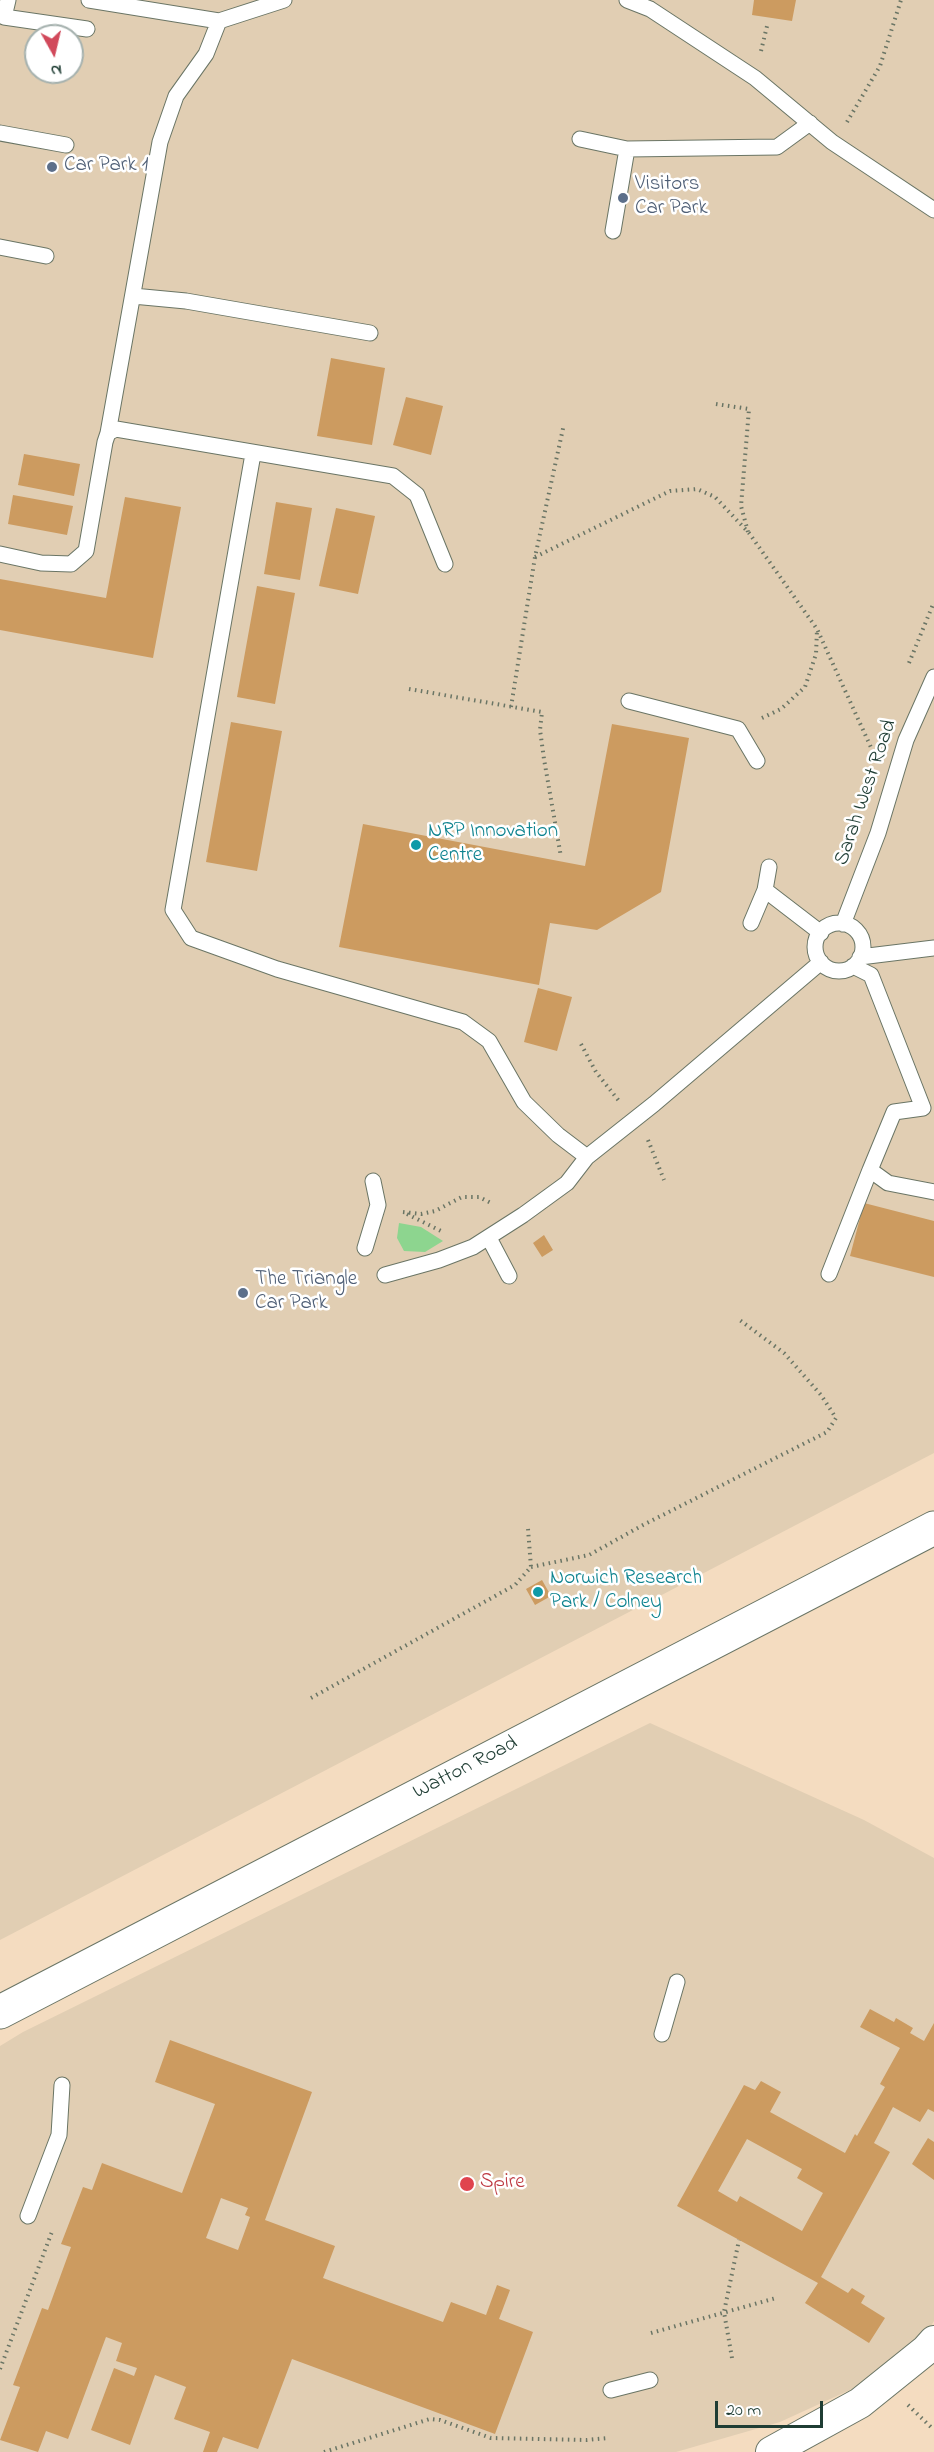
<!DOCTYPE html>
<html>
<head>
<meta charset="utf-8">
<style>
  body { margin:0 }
  #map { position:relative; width:934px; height:2452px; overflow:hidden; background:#f4dcc0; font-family:"Indie Flower",sans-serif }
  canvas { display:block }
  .north { position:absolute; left:24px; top:24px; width:60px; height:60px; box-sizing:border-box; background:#fff; border:2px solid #a5b1ae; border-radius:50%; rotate:172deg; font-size:16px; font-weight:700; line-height:24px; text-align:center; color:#1f3d34 }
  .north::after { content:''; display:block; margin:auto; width:21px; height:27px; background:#d1495b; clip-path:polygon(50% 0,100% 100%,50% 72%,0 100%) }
  .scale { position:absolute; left:715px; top:2401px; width:108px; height:27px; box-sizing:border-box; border:3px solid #1f3d34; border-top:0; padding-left:8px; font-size:18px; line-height:21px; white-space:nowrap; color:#1f3d34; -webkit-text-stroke:4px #fff; paint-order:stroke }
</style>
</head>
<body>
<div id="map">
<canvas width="934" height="2452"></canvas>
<div class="north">N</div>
<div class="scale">20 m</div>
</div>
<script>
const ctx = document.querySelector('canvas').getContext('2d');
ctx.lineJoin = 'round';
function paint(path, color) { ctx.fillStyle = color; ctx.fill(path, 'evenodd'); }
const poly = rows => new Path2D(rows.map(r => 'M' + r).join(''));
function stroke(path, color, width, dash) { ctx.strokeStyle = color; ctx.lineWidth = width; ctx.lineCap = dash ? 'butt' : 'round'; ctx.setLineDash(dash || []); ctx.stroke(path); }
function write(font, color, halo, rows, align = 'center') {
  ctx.font = font + ' "Indie Flower",sans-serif'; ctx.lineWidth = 5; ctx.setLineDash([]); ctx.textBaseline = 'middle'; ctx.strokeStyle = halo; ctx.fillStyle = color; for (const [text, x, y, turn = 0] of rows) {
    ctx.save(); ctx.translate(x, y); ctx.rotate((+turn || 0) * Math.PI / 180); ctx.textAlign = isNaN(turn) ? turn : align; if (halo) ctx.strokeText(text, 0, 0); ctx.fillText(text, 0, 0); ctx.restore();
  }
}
paint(poly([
  [0,0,934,0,934,1453,0,1940],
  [36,36,72,36,72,72,36,72],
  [650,1723,864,1820,934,1858,934,2321,931,2326,863,2384,780,2422,676,2452,0,2452,0,2046,23,2032]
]), '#e1ceb3');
paint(poly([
  [399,1223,421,1227,443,1241,425,1252,404,1251,397,1238]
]), '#8dd58f');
paint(poly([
  [754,0,796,0,792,21,752,15],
  [331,358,385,368,372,445,317,436],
  [406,397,443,406,431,455,393,445],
  [24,454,80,464,74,496,18,485],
  [13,495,73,506,67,535,8,524],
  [125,497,181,507,153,658,0,630,0,579,106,598],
  [276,502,312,508,300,580,264,574],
  [336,508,375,516,358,594,319,586],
  [257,586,295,593,275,704,237,697],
  [231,722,282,731,257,871,206,862],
  [612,724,689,738,661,892,597,930,550,923,539,985,339,947,363,824,585,866],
  [538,988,572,997,557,1051,524,1042],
  [864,1203,934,1221,934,1277,850,1256],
  [544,1235,553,1250,542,1257,533,1243],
  [542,1580,551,1596,535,1605,526,1589],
  [870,2009,894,2022,896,2018,913,2028,910,2033,924,2041,934,2023,934,2112,928,2109,920,2122,893,2107,874,2143,890,2152,821,2277,848,2293,852,2288,865,2296,861,2303,885,2318,869,2343,805,2303,818,2283,677,2206,744,2085,755,2090,761,2081,781,2092,770,2112,845,2153,855,2134,857,2136,885,2087,880,2084,900,2048,860,2027],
  [747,2139,802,2169,797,2178,823,2193,802,2231,740,2196,737,2202,718,2191],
  [170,2040,312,2092,265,2220,335,2246,323,2278,443,2322,451,2302,486,2315,497,2285,510,2290,499,2319,533,2332,495,2434,292,2359,258,2449,223,2437,217,2452,203,2452,210,2432,174,2419,186,2387,155,2375,130,2445,91,2430,114,2368,134,2376,137,2368,116,2361,122,2343,106,2337,68,2439,46,2431,38,2452,0,2440,20,2387,13,2385,42,2308,48,2310,71,2247,61,2244,83,2187,92,2190,102,2163,182,2193,215,2104,155,2082],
  [221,2198,248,2208,245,2215,250,2217,238,2250,206,2238],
  [928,2138,934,2142,934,2180,912,2164]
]), '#cc9b60');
const service = poly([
  [8,0,4,17,87,29],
  [89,0,219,21,284,0],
  [627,0,650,9,755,78,832,142,934,210],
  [0,133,66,145],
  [580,139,627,149,777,147,810,123],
  [613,231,627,149],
  [0,247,46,256],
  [133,296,186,301,370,333],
  [108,433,160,142,176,96,206,54,219,21],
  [253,454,173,910,191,938,277,969,463,1022,489,1041,524,1102,558,1135,587,1157],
  [0,554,41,563,71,564,86,551,105,442,108,433,116,429,393,476,417,495,445,564],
  [629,701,738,729,757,761],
  [769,867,765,890,821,933],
  [751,923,765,890],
  '815 947a24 24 0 1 1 48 0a24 24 0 1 1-48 0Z',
  [843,924,878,833,906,740,934,677],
  [860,957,934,948],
  [853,966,871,975,923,1108,894,1112,870,1170,888,1183,934,1192],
  [489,1238,509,1276],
  [365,1248,378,1205,373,1181],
  [829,1274,870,1170],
  [385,1275,439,1260,473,1247,523,1215,567,1183,587,1157,654,1104,821,962],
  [662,2034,677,1982],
  [28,2216,59,2135,62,2085],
  [611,2390,650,2380]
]);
const minor = poly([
  [771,2452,860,2403,926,2350,934,2341]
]);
const secondary = poly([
  [0,2012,934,1528]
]);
stroke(service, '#6a7565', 17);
stroke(minor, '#6a7565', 32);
stroke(secondary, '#6a7565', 35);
stroke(poly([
  [761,51,768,22],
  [847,122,880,66,901,0],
  [716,404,749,409,741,506,748,532],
  [535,557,670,491,697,489,715,497,749,533,817,629,874,754],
  [909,663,934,602],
  [409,689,542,712,540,730,544,759,561,857],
  [511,707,535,557,564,424],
  [762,718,781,709,805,687,816,654,817,630],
  [581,1044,596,1072,619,1101],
  [648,1140,664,1180],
  [403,1212,421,1214,435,1211,462,1197,479,1197,493,1204],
  [407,1214,441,1231],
  [531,1567,589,1555,643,1525,827,1432,836,1418,821,1395,784,1353,737,1318],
  [311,1698,515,1585,531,1567,528,1529],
  [651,2333,776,2298],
  [732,2358,724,2312,739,2240],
  [0,2369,53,2229],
  [908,2405,934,2430],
  [324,2452,430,2419,440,2420,491,2438,586,2440,609,2438]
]), '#6a7565', 4, [1.5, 4.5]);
stroke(service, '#fff', 15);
stroke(minor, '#fff', 30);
stroke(secondary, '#fff', 33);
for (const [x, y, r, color] of [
  [52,167,6,"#5c6f8a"],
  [623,198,6,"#5c6f8a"],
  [416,845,6,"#0f9aa8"],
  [243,1293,6,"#5c6f8a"],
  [538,1592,6,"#0f9aa8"],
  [467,2184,8,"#e0444e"]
]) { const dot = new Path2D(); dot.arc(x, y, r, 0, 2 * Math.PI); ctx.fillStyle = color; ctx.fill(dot); stroke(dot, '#fff', 2); }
write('21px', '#4e5e75', '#fff', [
  ["Car Park 1",64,167],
  ["Visitors",635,186],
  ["Car Park",635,210],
  ["The Triangle",255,1281],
  ["Car Park",255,1305]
], 'left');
write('21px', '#1f3d34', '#fff', [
  ["Sarah West Road",867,793,-71],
  ["Watton Road",466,1769,-27]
]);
write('21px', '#0d838f', '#fff', [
  ["NRP Innovation",428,833],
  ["Centre",428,857],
  ["Norwich Research",550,1580],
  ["Park / Colney",550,1604]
], 'left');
write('21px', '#be3a42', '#fff', [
  ["Spire",480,2184]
], 'left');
</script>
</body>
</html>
